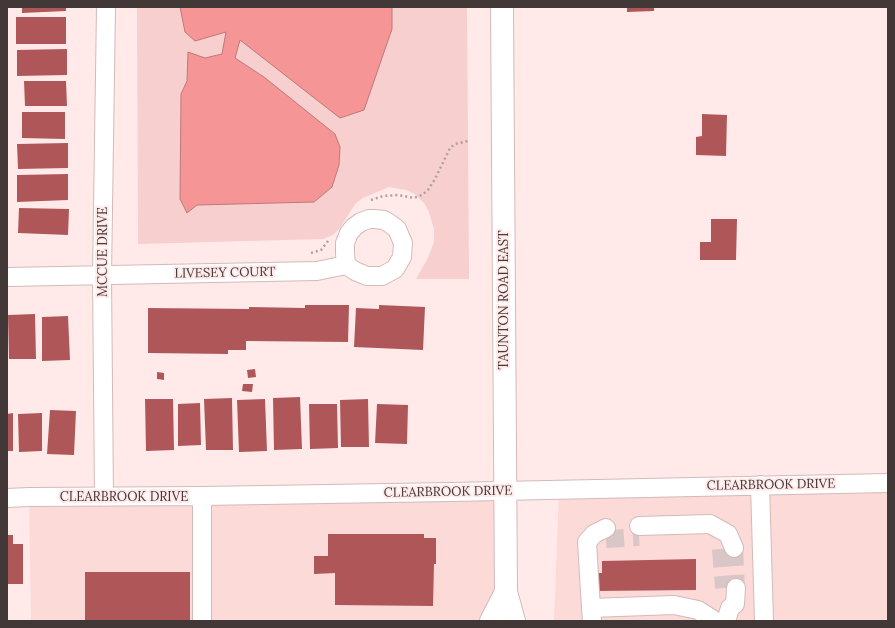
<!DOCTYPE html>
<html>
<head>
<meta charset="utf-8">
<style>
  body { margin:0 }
  #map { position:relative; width:895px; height:628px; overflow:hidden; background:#ffeae9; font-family:Lora,serif }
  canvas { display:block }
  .frame { position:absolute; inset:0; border:8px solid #423838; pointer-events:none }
</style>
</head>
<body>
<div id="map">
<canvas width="895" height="628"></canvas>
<div class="frame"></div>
</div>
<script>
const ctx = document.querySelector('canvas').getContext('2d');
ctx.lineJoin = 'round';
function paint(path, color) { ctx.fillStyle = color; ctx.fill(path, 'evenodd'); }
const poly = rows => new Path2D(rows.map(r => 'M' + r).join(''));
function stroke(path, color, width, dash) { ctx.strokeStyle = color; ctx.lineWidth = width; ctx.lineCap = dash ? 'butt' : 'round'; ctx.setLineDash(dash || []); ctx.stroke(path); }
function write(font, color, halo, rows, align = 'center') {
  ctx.font = font + ' Lora,serif'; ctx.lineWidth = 4; ctx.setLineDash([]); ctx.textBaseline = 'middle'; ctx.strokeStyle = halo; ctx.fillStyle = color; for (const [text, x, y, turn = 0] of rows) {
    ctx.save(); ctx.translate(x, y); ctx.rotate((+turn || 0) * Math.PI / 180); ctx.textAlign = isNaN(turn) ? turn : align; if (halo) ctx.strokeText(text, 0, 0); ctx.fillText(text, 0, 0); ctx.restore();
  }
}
paint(poly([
  [888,483,888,621,554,621,559,490],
  [505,491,514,621,31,621,29,497]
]), '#fcdad8');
paint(poly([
  [137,7,467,7,469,279,416,279,428,258,434,242,434,229,429,212,424,203,413,193,406,190,389,187,363,198,356,203,339,229,333,235,323,239,138,244]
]), '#f6cfce');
const water = poly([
  [180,7,392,7,392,29,364,110,340,118,240,40,235,58,264,77,335,134,340,147,339,165,332,187,314,202,197,205,187,213,180,199,181,94,187,81,188,52,205,58,222,54,226,32,195,41,185,32,180,7]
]);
paint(water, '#f59595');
stroke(water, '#bf7979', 1);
paint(poly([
  [22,7,66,7,66,11,22,13],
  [627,7,654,7,654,11,627,12],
  [16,17,66,17,66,44,16,44],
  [67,49,67,75,17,76,17,50],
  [24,81,66,81,67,106,25,106],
  [22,112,65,112,65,139,22,138],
  [702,114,727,115,726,156,696,155,696,137,702,136],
  [68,143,68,168,18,169,17,144],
  [68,174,68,200,17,202,17,175],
  [19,208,69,209,68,235,18,233],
  [711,219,737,219,736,260,700,260,700,242,711,242],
  [305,305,349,305,348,342,246,341,246,350,228,350,228,354,148,353,148,308,249,309,249,307,305,308],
  [379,305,425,307,423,350,354,347,356,308,379,309],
  [35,314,36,359,9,359,8,315],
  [68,316,70,360,42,361,42,317],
  [255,369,256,377,248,378,247,370],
  [157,372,164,373,164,380,157,379],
  [243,384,253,384,252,392,242,391],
  [300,397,302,449,274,450,273,398],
  [232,398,233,450,206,450,204,399],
  [145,399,173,399,174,450,146,451],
  [265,399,267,451,239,452,237,400],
  [368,399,369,447,341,447,340,400],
  [200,403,201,445,178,446,178,404],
  [309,404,337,404,338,448,310,449],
  [377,404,408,405,407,444,375,443],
  [50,410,76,411,74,455,47,454],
  [13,413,13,451,7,451,7,414],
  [42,413,42,451,19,452,18,414],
  [328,534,424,534,424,538,436,538,436,564,434,564,433,606,335,605,335,573,314,574,314,556,328,556],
  [7,535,13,535,13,544,23,544,23,584,7,584],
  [696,559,696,590,595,591,595,573,602,573,602,561],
  [85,572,190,572,190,621,85,621]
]), '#af5758');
stroke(poly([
  [606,539,639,537],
  [734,548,736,588],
  [721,549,724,588]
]), '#d9c6c6', 18, [18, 9]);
const minor = poly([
  [7,277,317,271,346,265,355,271,367,276,382,276,395,269,402,257,403,243,397,229,389,223,384,220,374,219,369,219,361,222,354,227,349,233,345,243,345,253,346,265],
  [760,485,764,621],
  [202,496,202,621],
  [104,497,102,276,106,7],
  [7,498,29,497,202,496,451,492,888,483],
  [639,526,710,524,728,534,734,548],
  [591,608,587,542,594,534,606,528],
  [592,621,591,608,674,605,698,610,715,621],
  [726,621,730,608,735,604,736,588]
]);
const major = poly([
  [502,7,506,592,514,621],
  [491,621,506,592]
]);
stroke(minor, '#d3bab9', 20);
stroke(major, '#d3bab9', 24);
stroke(poly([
  [371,200,383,196,398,195,414,198,422,195,428,190,435,179,450,148,455,144,468,141],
  [311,253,321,250,328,241]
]), '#b0a09f', 2.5, [2, 3]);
stroke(minor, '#fff', 18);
stroke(major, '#fff', 22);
write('13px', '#423838', '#ffeae9', [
  ["MCCUE DRIVE",103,252,-90],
  ["LIVESEY COURT",225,273,-1],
  ["TAUNTON ROAD EAST",504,300,-90],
  ["CLEARBROOK DRIVE",771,485,-1],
  ["CLEARBROOK DRIVE",448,492,-1],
  ["CLEARBROOK DRIVE",124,497]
]);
</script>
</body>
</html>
